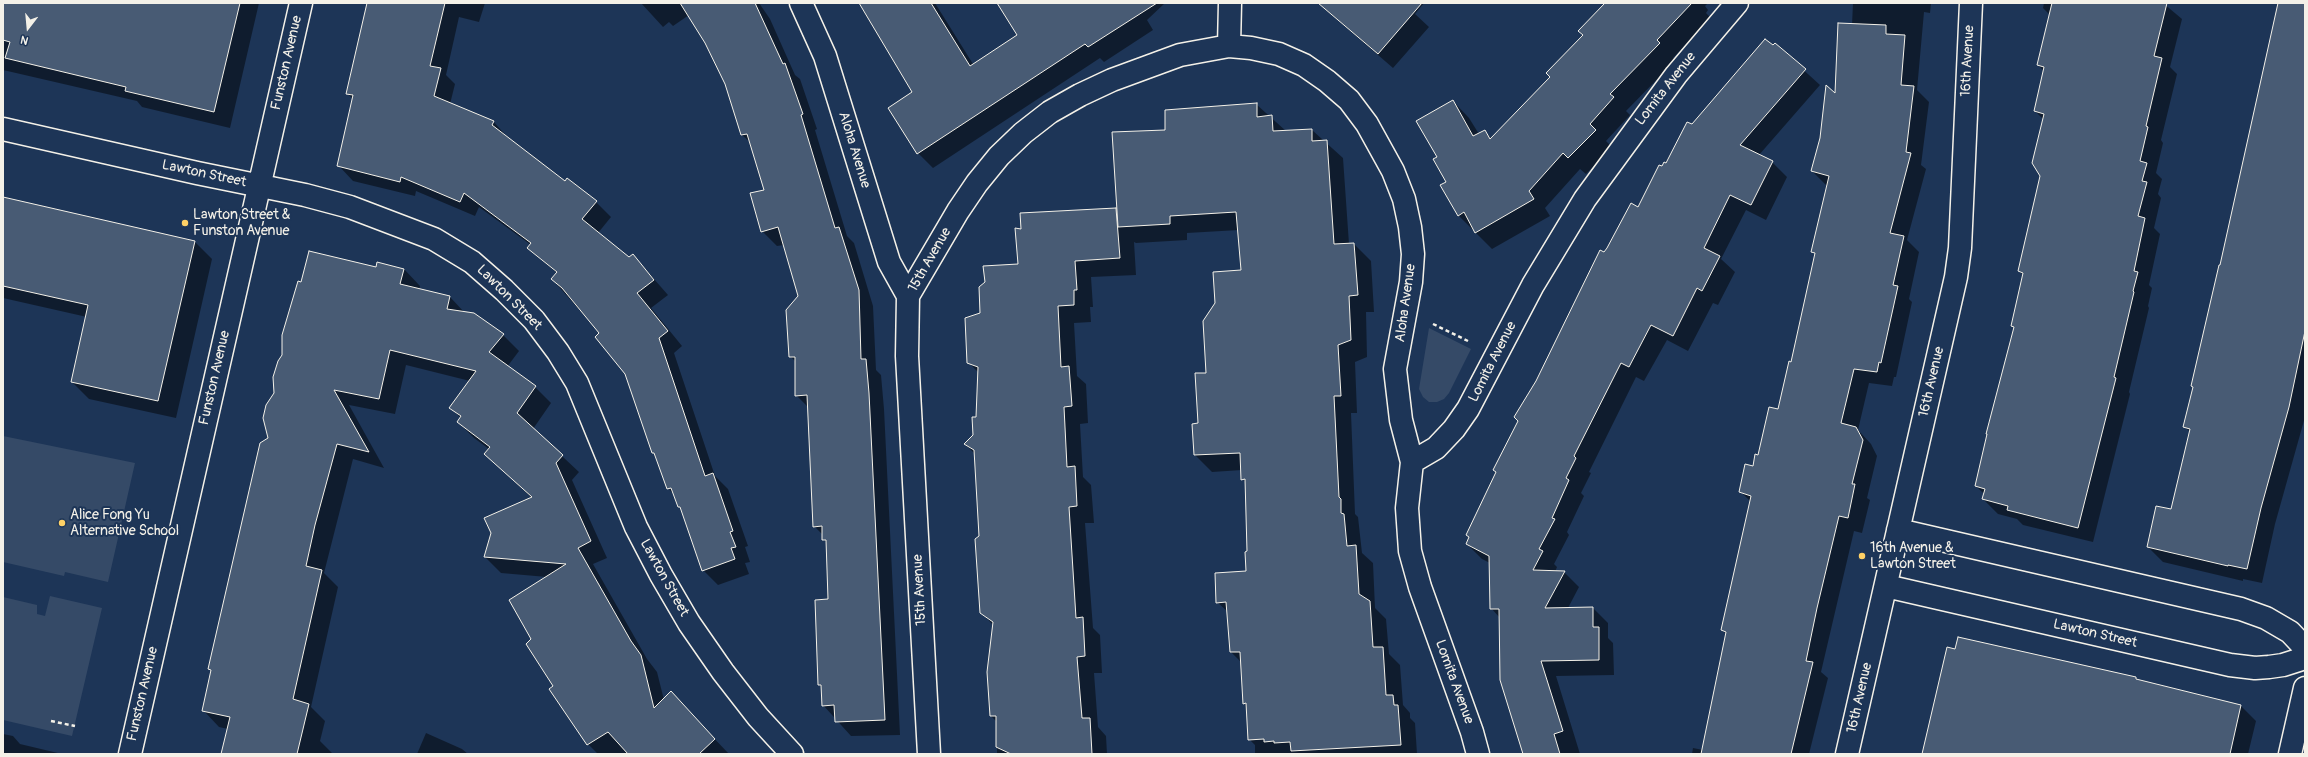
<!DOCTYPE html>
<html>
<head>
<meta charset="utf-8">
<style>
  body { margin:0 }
  #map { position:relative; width:2308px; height:757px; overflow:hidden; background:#1d3557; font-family:Pangolin,sans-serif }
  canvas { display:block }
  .frame { position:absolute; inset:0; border:4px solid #f4f1e8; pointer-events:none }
  .north { position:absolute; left:8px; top:8px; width:40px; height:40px; -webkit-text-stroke:3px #1d3557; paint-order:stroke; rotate:196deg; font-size:11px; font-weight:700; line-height:16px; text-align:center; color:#f4f1e8 }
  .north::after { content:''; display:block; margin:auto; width:14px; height:18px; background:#f4f1e8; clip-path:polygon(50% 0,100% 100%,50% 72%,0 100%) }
</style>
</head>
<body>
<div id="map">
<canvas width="2308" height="757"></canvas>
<div class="frame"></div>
<div class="north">N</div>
</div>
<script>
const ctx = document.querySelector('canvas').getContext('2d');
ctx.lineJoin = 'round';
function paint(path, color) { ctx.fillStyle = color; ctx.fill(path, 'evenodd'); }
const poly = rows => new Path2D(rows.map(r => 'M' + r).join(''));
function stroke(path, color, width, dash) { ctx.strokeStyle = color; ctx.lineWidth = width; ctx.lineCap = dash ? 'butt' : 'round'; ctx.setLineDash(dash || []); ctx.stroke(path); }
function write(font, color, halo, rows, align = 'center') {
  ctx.font = font + ' Pangolin,sans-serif'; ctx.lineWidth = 4; ctx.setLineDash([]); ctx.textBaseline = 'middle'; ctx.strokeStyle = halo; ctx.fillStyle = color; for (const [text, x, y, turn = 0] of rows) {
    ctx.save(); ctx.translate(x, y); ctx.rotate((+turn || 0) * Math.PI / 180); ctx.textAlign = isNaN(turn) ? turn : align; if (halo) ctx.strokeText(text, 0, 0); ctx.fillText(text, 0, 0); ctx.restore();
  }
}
paint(poly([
  [1429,328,1471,349,1449,393,1444,399,1437,402,1429,402,1423,397,1419,389],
  [3,436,135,463,108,582,65,572,64,576,3,562],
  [50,596,102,608,72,736,3,720,3,597,37,605,37,614,45,616]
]), '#354a67');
paint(poly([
  [3,3,259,3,230,128,142,107,137,101,3,70],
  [368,3,485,3,479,22,459,17,446,75,455,84,450,104,494,122,508,138,565,182,596,202,611,217,598,233,629,258,633,255,668,295,651,308,682,346,674,353,715,476,728,489,748,546,745,547,750,562,745,563,749,574,718,585,703,570,682,510,675,496,668,488,657,456,653,453,626,373,600,333,552,279,557,273,528,248,531,245,479,207,475,216,416,191,415,196,353,181,339,166,353,99,347,93],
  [641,3,759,3,770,19,795,75,800,79,817,129,815,130,847,236,854,243,873,306,876,370,881,375,884,409,900,735,851,736,823,705,822,688,819,684,829,600,827,543,823,539,823,535,814,526,809,408,796,395,796,362,790,356,799,296,784,245,777,246,762,231,765,190,751,143,742,135,726,84,706,42,689,15,673,26,669,22,663,27],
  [859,3,935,3,973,64,1019,36,998,3,1165,3,1147,20,1153,30,1104,62,1100,58,933,168,918,153,913,93],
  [1318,3,1424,3,1415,14,1429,27,1393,68],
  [1606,3,1708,3,1705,6,1708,10,1706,13,1711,18,1673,58,1676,60,1626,111,1630,115,1606,141,1612,147,1586,174,1580,169,1545,208,1550,216,1492,249,1458,215,1438,157,1453,101,1469,118,1479,134,1484,131,1492,139,1551,77],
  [1853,3,1931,3,1930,13,1924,12,1917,90,1929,102,1921,165,1926,169,1907,240,1919,252,1909,299,1912,302,1896,377,1894,377,1892,386,1869,383,1858,430,1871,444,1877,456,1867,498,1870,500,1862,533,1854,531,1821,672,1828,678,1809,754,1692,754,1693,748,1703,750,1717,687,1715,685,1727,635,1722,630,1751,502,1740,491,1759,456,1778,410,1792,363,1816,255,1812,251,1827,186,1812,171,1836,95,1852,25],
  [2044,3,2163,3,2182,19,2170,67,2177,74,2161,140,2163,143,2156,173,2162,179,2158,194,2161,198,2154,228,2160,234,2149,285,2152,288,2148,306,2149,308,2129,392,2130,394,2093,542,2023,525,2017,519,1998,514,1983,499,1984,494,1976,486,2014,328,2012,326,2024,276,2019,271,2041,175,2044,120,2035,111,2044,71,2038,65,2050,15,2043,8],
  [2279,3,2305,3,2305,417,2275,524,2262,583,2243,579,2243,581,2163,562,2148,547,2172,511,2190,432,2184,426,2193,387,2192,386,2221,267],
  [1775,44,1820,85,1759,155,1772,162,1787,177,1766,220,1746,210,1721,259,1735,272,1718,305,1713,303,1688,351,1667,340,1644,381,1636,377,1589,472,1591,473,1581,493,1584,496,1567,532,1569,535,1554,564,1557,567,1555,572,1564,572,1579,587,1568,608,1593,608,1608,623,1608,638,1613,643,1614,675,1556,676,1580,754,1526,754,1500,618,1491,608,1490,563,1482,559,1467,544,1470,538,1467,535,1497,473,1536,381,1604,253,1638,208,1662,167,1692,126],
  [1256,104,1286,131,1312,130,1343,158,1349,244,1354,244,1371,261,1374,312,1366,312,1367,357,1355,362,1357,413,1351,413,1355,514,1358,517,1362,553,1373,563,1375,608,1386,619,1389,654,1400,665,1403,705,1410,713,1410,718,1415,723,1417,754,1255,754,1255,745,1249,739,1241,662,1231,652,1228,612,1217,602,1247,572,1248,552,1247,483,1242,479,1242,470,1212,472,1195,455,1207,374,1242,271,1239,230,1187,233,1187,240,1136,243,1134,242,1136,275,1091,277,1093,307,1090,307,1091,322,1074,323,1077,376,1086,384,1088,423,1080,424,1083,477,1091,485,1094,523,1085,523,1093,628,1100,635,1102,673,1094,673,1098,727,1106,736,1107,754,997,754,997,722,991,716,993,625,981,612,980,536,975,454,965,444,974,436,976,418,978,372,968,362,981,313,1019,265,1022,230,1021,214,1116,209,1118,210,1166,131],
  [3,198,194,241,212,259,176,418,89,399,72,382,87,317,3,298],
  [377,268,404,269,420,286,419,290,450,297,465,313,503,335,519,351,507,367,535,387,551,403,533,429,579,472,572,480,607,558,593,564,647,659,657,672,664,700,671,693,729,754,598,754,588,744,550,689,554,686,532,639,547,577,501,573,485,557,532,498,485,454,489,449,474,438,458,422,461,418,451,408,470,381,406,365,395,414,349,405,384,468,353,459,324,573,338,587,311,707,325,721,320,741,333,754,222,754,228,729,219,727,203,710,212,672,209,669,260,444,269,438,283,355,302,284],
  [2136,678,2140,681,2241,706,2256,721,2248,754,1923,754],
  [426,733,462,749,468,754,417,754],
  [3,734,13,736,20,744,62,754,3,754]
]), '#0007');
const building = poly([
  [3,3,240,3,214,112,125,91,126,87,5,58,10,42,3,40,3,3],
  [367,3,445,3,430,66,441,68,434,96,494,121,492,125,565,181,567,178,597,201,582,219,629,257,633,254,654,280,637,293,668,331,659,338,705,476,713,473,733,531,730,532,736,547,731,548,735,559,702,571,680,507,678,507,671,488,667,489,654,453,652,453,625,374,595,337,599,333,562,288,551,279,557,272,527,248,531,243,464,193,460,202,401,177,400,182,337,166,353,95,346,94,367,3],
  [680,3,755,3,783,64,785,63,803,114,801,115,835,228,839,227,859,290,861,359,866,359,869,393,885,720,835,722,834,705,822,706,821,685,818,685,815,600,828,599,826,540,822,540,822,526,813,527,807,395,795,396,795,357,789,357,786,310,798,296,778,227,761,232,750,193,764,190,747,134,741,135,725,84,705,43,680,3],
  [859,3,931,3,970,66,1017,35,997,3,1157,3,1088,47,1085,44,917,154,888,108,912,92,859,3],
  [1318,3,1422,3,1378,54,1318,3],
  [1605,3,1692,3,1657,40,1660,43,1610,94,1614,97,1590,124,1596,130,1568,158,1563,153,1529,191,1534,199,1475,233,1464,212,1458,216,1440,185,1446,182,1433,159,1437,157,1416,121,1453,100,1473,136,1485,130,1490,139,1550,77,1546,73,1583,35,1578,31,1605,3],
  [2052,3,2167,3,2154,56,2162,58,2146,126,2148,127,2140,161,2147,163,2142,181,2147,182,2138,216,2145,218,2134,271,2138,272,2133,291,2134,292,2114,377,2116,378,2078,528,2007,510,2008,506,1982,499,1985,489,1975,486,1987,434,1986,434,2014,327,2011,326,2023,273,2018,271,2040,176,2032,163,2044,114,2034,111,2044,67,2037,65,2052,3],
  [2278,3,2305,3,2305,331,2289,407,2261,508,2247,569,2228,565,2228,566,2147,547,2156,506,2171,509,2190,429,2183,427,2193,387,2191,386,2219,265,2220,265,2278,3],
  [1838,23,1886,25,1886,34,1905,35,1901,85,1914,86,1906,152,1911,153,1890,233,1904,236,1893,285,1898,286,1881,363,1879,362,1877,372,1854,369,1841,423,1856,427,1863,440,1852,484,1855,484,1848,518,1839,516,1817,608,1806,661,1813,662,1791,754,1701,754,1726,632,1721,630,1751,496,1739,492,1745,464,1753,466,1755,454,1758,455,1769,407,1778,409,1789,361,1791,362,1815,253,1811,252,1829,176,1811,171,1820,138,1826,85,1835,93,1838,23],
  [1765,39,1773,45,1775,43,1806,69,1740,145,1773,161,1751,205,1730,195,1704,248,1720,256,1702,291,1697,288,1673,336,1651,325,1629,367,1621,363,1574,456,1576,458,1566,478,1569,480,1552,518,1555,519,1539,549,1543,551,1533,570,1565,571,1545,608,1593,607,1593,627,1599,627,1599,660,1541,661,1563,731,1554,734,1560,754,1523,754,1500,680,1499,609,1490,609,1489,556,1466,544,1469,537,1466,535,1496,472,1493,470,1518,421,1514,417,1536,381,1600,250,1604,252,1607,248,1631,203,1638,207,1659,165,1662,166,1664,162,1666,163,1687,122,1692,124,1765,39],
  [1257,103,1257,117,1272,115,1273,131,1312,129,1312,141,1327,140,1334,244,1354,243,1358,295,1349,296,1351,340,1338,345,1341,396,1334,396,1339,497,1341,499,1341,513,1344,514,1347,546,1356,545,1359,594,1370,601,1373,647,1383,647,1386,695,1393,695,1394,705,1398,705,1401,745,1291,751,1290,742,1274,743,1274,741,1264,742,1264,739,1248,740,1246,703,1243,704,1240,652,1230,652,1226,602,1216,603,1215,573,1246,571,1245,552,1247,551,1245,479,1241,480,1240,453,1194,455,1192,424,1198,423,1195,373,1206,373,1203,321,1215,303,1213,272,1241,270,1236,212,1170,216,1170,224,1118,227,1112,132,1165,130,1165,110,1257,103],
  [3,197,195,241,158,401,71,382,88,305,3,286,3,197],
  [1116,208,1120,258,1075,261,1077,290,1074,290,1074,305,1058,306,1061,367,1069,366,1072,406,1064,407,1067,467,1075,466,1077,506,1069,507,1076,618,1083,617,1085,656,1077,657,1082,718,1090,718,1092,754,1011,754,996,747,996,716,990,716,987,672,993,622,980,613,975,539,979,536,974,450,964,444,973,435,972,417,976,417,978,367,967,363,965,318,980,313,979,287,985,282,983,266,1018,264,1015,228,1021,229,1020,213,1116,208],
  [309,251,376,267,377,262,404,269,400,284,450,296,447,309,474,313,504,334,489,352,536,386,517,413,563,455,556,463,591,541,578,548,631,641,641,655,654,708,671,691,715,739,699,754,628,754,608,732,587,745,549,689,553,686,526,644,531,639,509,600,566,564,484,557,491,533,484,518,532,497,484,454,490,447,457,422,461,416,449,408,476,371,390,350,379,399,334,390,369,452,337,444,315,525,306,566,322,570,293,699,309,704,297,754,221,754,230,717,202,711,211,670,208,669,260,443,268,438,263,418,266,405,274,393,273,377,278,361,282,355,282,335,298,281,301,282,309,251],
  [1958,637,2136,677,2136,679,2241,705,2230,754,1922,754,1947,647,1955,649,1958,637]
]);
paint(building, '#485b74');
stroke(building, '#f4f1e8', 1);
const minor = poly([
  [801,3,825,56,889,262,908,296],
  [1229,46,1230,3],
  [3,129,197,173,305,195,350,207,434,239,472,262,504,290,534,320,558,352,577,383,636,527,661,575,689,623,723,672,758,717,792,754],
  [1412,462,1436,448,1454,429,1468,409,1533,285,1585,199,1676,75,1737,3],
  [1898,530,2241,609,2266,618,2290,632,2305,648],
  [1886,586,2230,665,2255,668,2269,667,2283,665,2305,658],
  [130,754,301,3],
  [929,754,907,356,908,296,958,211,977,183,999,156,1023,133,1050,112,1080,95,1112,80,1180,55,1229,46,1251,48,1279,54,1304,65,1327,81,1349,100,1367,124,1393,171,1404,199,1410,227,1413,254,1411,282,1395,369,1401,420,1412,462,1407,508,1410,551,1420,587,1472,732,1478,754],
  [1847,754,1956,277,1960,248,1971,3],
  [2290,754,2305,688]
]);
stroke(minor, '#f4f1e8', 25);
stroke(poly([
  [1433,324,1468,341],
  [51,721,75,726]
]), '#f4f1e8', 2.5, [4, 3]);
stroke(minor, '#1d3557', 22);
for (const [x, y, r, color] of [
  [185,223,4,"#ffd166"],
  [62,523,4,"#ffd166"],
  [1862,556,4,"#ffd166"]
]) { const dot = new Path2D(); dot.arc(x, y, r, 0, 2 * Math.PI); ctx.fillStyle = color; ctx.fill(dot); stroke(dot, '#1d3557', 1.5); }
write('14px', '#f4f1e8', '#1d3557', [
  ["16th Avenue",1968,61,-87],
  ["Funston Avenue",287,63,-77],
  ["Lomita Avenue",1666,89,-52],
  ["Aloha Avenue",854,150,73],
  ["Lawton Street",204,174,12],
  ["15th Avenue",930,260,-60],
  ["Lawton Street",509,298,45],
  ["Aloha Avenue",1406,303,-82],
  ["Lomita Avenue",1493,362,-63],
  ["Funston Avenue",215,378,-77],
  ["16th Avenue",1932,382,-77],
  ["Lawton Street",664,578,61],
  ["15th Avenue",920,590,-93],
  ["Lawton Street",2095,634,13],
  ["Lomita Avenue",1454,682,70],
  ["Funston Avenue",143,694,-77],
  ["16th Avenue",1860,698,-77]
]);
write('14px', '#f4f1e8', '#1d3557', [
  ["Lawton Street &",193,215],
  ["Funston Avenue",193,231],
  ["Alice Fong Yu",70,515],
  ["Alternative School",70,531],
  ["16th Avenue &",1870,548],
  ["Lawton Street",1870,564]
], 'left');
</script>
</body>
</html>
